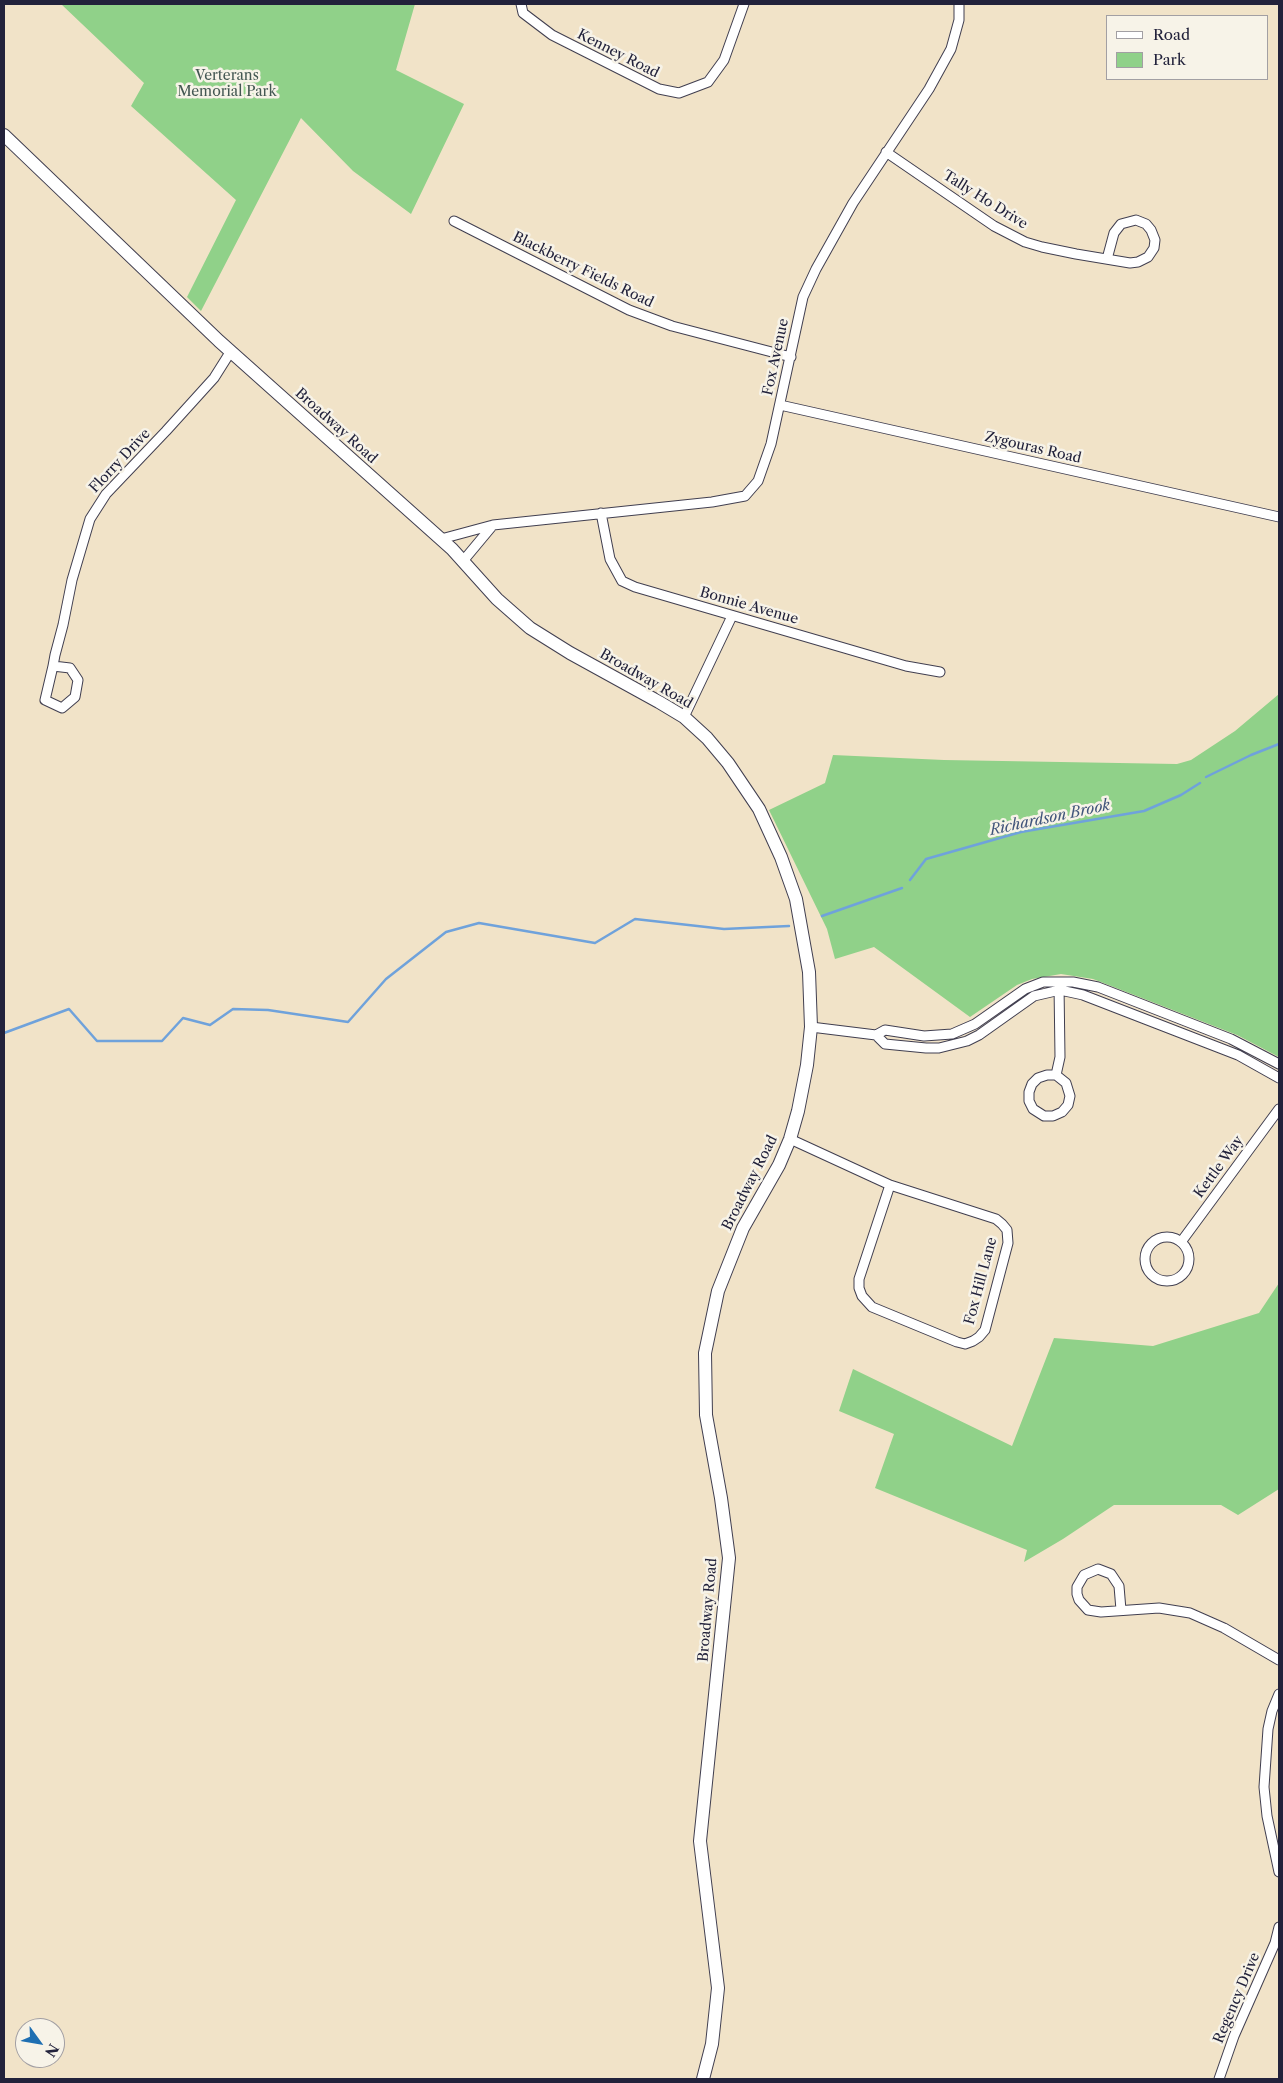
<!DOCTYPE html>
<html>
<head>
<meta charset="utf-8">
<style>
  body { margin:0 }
  #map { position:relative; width:1283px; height:2083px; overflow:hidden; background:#f1e3c8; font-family:"Libre Caslon Text",serif }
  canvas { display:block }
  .frame { position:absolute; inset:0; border:5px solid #22223b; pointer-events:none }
  .legend { position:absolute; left:1106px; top:15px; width:162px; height:65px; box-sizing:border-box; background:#f7f3e8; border:1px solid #a29fa3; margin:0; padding:6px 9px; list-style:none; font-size:15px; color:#22223b }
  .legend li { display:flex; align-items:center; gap:10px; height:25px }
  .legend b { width:25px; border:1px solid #a29fa3 }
  .north { position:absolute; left:15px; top:2018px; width:50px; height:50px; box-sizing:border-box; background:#f7f3e8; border:1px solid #a29fa3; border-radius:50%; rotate:122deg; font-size:14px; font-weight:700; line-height:20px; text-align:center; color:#22223b }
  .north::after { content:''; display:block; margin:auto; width:18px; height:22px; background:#1f6fb2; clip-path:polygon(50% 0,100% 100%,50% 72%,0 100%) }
</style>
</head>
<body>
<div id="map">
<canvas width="1283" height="2083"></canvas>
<div class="frame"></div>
<ul class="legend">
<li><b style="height:6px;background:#fff"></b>Road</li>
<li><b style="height:14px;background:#90d189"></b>Park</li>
</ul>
<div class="north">N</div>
</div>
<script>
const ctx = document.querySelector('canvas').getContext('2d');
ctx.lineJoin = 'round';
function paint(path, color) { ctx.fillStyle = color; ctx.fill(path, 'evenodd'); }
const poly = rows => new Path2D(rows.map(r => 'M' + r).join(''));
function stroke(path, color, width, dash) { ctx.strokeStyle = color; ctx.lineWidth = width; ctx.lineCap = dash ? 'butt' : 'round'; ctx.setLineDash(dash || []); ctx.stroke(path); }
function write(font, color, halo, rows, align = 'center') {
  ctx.font = font + ' "Libre Caslon Text",serif'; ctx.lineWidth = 5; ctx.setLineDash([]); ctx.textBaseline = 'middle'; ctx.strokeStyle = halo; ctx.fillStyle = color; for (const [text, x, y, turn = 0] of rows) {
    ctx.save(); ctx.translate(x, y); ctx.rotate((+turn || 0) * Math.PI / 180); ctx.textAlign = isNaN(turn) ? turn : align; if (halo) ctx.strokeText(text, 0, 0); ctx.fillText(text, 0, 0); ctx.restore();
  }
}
paint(poly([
  [61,4,415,4,396,70,464,104,411,214,353,171,301,118,201,311,187,297,236,200,131,106,144,83],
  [1279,694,1279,1057,1237,1035,1093,979,1061,974,1032,979,1017,985,970,1017,874,947,835,959,827,929,769,810,825,783,833,755,944,760,1177,764,1191,760,1235,731],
  [1279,1283,1279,1489,1238,1515,1221,1505,1114,1505,1063,1539,1024,1562,1027,1550,875,1488,894,1434,839,1411,853,1369,1012,1446,1054,1338,1153,1346,1259,1313]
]), '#90d189');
stroke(poly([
  [1206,777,1251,755,1279,744],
  [910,880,926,859,1021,832,1144,811,1181,795,1200,783],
  [822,916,902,888],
  [4,1033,69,1009,97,1041,162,1041,183,1018,210,1025,233,1009,268,1010,348,1022,386,979,446,932,479,923,595,943,635,919,724,929,789,926]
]), '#6fa2db', 2.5);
const minor = poly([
  [521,4,523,13,552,35,659,89,679,93,708,82,724,60,744,4],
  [886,152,994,226,1025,242,1042,247,1076,254,1130,263,1138,262,1148,257,1154,248,1155,240,1151,230,1146,224,1136,220,1121,224,1114,233,1107,259],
  [454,221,629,310,672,326,791,357],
  [780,405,1279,517],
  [601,513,610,559,622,581,635,587,906,666,940,672],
  [441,539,493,525,712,502,745,496,758,481,771,444,803,297,816,269,853,203,929,89,951,49,959,20,959,4],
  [463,561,493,525],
  [53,666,70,668,78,680,75,697,62,708,45,700,53,666,55,655,63,625,72,580,90,519,106,494,166,431,214,378,231,351],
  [684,717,732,616],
  [811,1027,876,1035,885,1044,926,1048,939,1048,967,1041,979,1035,1034,996,1060,990,1083,995,1238,1055,1279,1078],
  [876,1035,885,1030,924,1036,952,1034,975,1024,1025,989,1043,982,1073,982,1098,987,1231,1039,1279,1064],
  [1056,1075,1047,1075,1038,1078,1032,1084,1029,1092,1029,1101,1033,1109,1044,1116,1053,1116,1062,1112,1068,1105,1070,1096,1066,1083,1056,1075,1060,1057,1059,985],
  [790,1139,890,1185,996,1219,1002,1224,1007,1230,1008,1243,985,1330,979,1337,973,1341,965,1344,957,1342,872,1307,862,1296,859,1288,859,1279,890,1185],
  '1145 1259a22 22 0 1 1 44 0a22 22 0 1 1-44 0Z',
  [1181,1242,1279,1109],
  [1121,1610,1119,1586,1111,1574,1098,1569,1084,1575,1077,1587,1077,1594,1079,1600,1088,1610,1101,1612,1159,1608,1190,1613,1224,1628,1279,1660],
  [1279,1694,1272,1711,1268,1729,1264,1787,1267,1816,1279,1872],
  [1219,2079,1234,2036,1275,1943,1279,1927]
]);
const secondary = poly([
  [4,135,219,341,452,549,497,599,530,628,570,653,659,702,684,717,707,738,728,763,759,809,781,857,796,899,809,972,811,1027,807,1065,798,1111,790,1139,779,1165,743,1228,718,1291,705,1353,706,1415,721,1498,729,1558,700,1841,718,1988,712,2044,703,2079]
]);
stroke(minor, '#413f50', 11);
stroke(secondary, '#413f50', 14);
stroke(minor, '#fff', 9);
stroke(secondary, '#fff', 12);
write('14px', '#22223b', '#f7f3e8', [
  ["Kenney Road",618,54,27],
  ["Tally Ho Drive",985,200,32],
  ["Blackberry Fields Road",583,270,26],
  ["Fox Avenue",776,357,-78],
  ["Broadway Road",336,426,42],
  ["Zygouras Road",1033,448,13],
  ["Florry Drive",120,461,-47],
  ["Bonnie Avenue",749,606,16],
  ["Broadway Road",646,679,30],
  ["Kettle Way",1219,1167,-54],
  ["Broadway Road",750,1183,-63],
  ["Fox Hill Lane",981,1281,-75],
  ["Broadway Road",708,1610,-85],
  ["Regency Drive",1237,1998,-67]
]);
write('14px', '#435752', '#f7f3e8', [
  ["Verterans",227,76],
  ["Memorial Park",227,92]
]);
write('italic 15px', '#41557b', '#f7f3e8', [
  ["Richardson Brook",1050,818,-12]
]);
</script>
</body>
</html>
